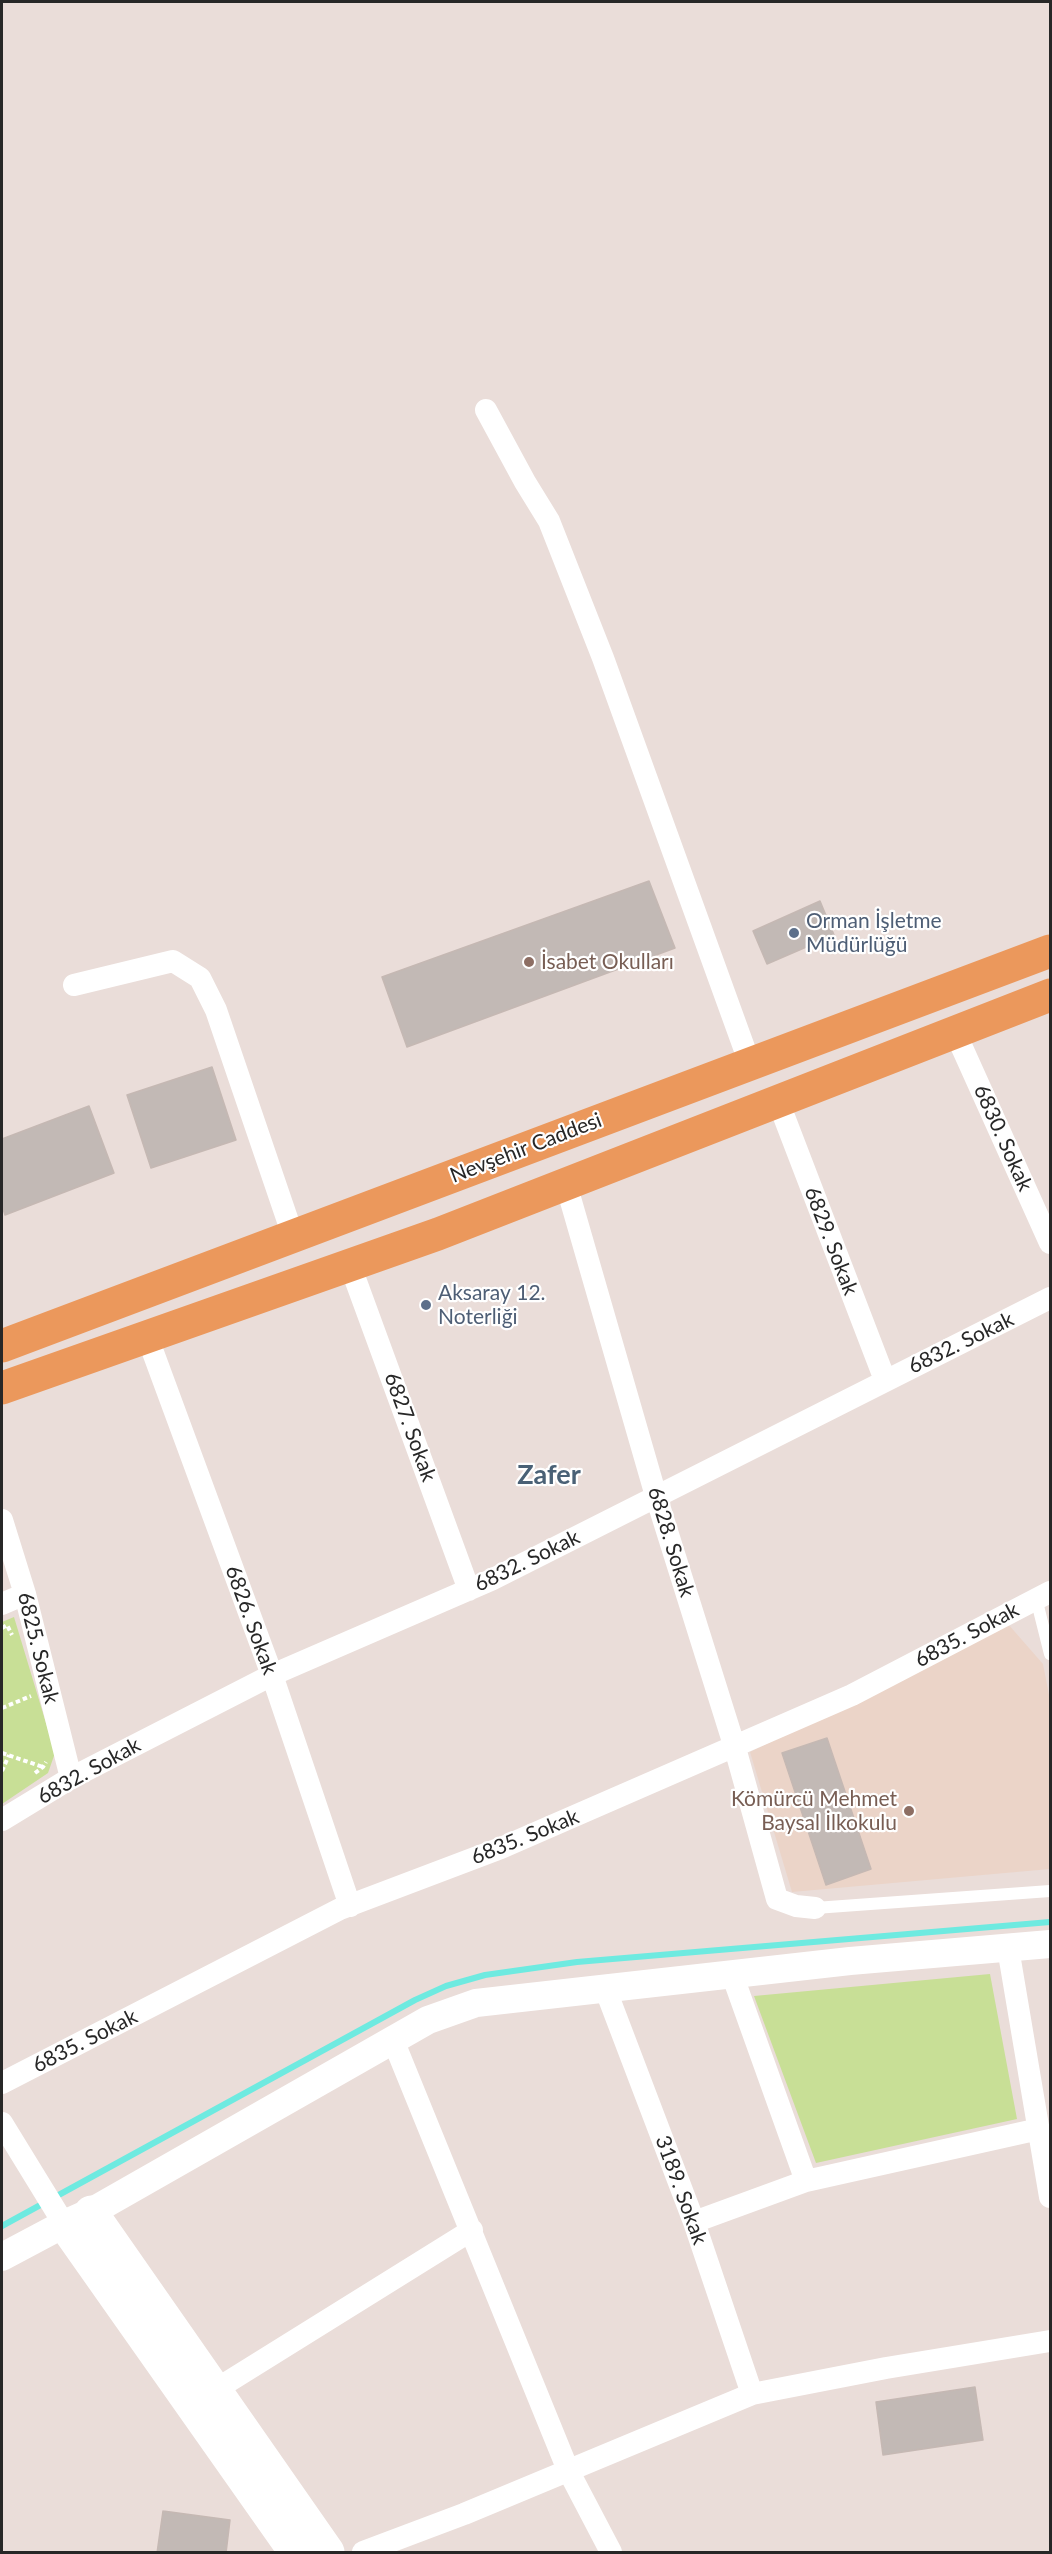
<!DOCTYPE html>
<html>
<head>
<meta charset="utf-8">
<style>
  body { margin:0 }
  #map { position:relative; width:1052px; height:2554px; overflow:hidden; background:#eaddd9; font-family:Lato,sans-serif }
  canvas { display:block }
  .frame { position:absolute; inset:0; border:3px solid #272727; pointer-events:none }
</style>
</head>
<body>
<div id="map">
<canvas width="1052" height="2554"></canvas>
<div class="frame"></div>
</div>
<script>
const ctx = document.querySelector('canvas').getContext('2d');
ctx.lineJoin = 'round';
function paint(path, color) { ctx.fillStyle = color; ctx.fill(path, 'evenodd'); }
const poly = rows => new Path2D(rows.map(r => 'M' + r).join(''));
function stroke(path, color, width, dash) { ctx.strokeStyle = color; ctx.lineWidth = width; ctx.lineCap = dash ? 'butt' : 'round'; ctx.setLineDash(dash || []); ctx.stroke(path); }
function write(font, color, halo, rows, align = 'center') {
  ctx.font = font + ' Lato,sans-serif'; ctx.lineWidth = 4.5; ctx.setLineDash([]); ctx.textBaseline = 'middle'; ctx.strokeStyle = halo; ctx.fillStyle = color; for (const [text, x, y, turn = 0] of rows) {
    ctx.save(); ctx.translate(x, y); ctx.rotate((+turn || 0) * Math.PI / 180); ctx.textAlign = isNaN(turn) ? turn : align; if (halo) ctx.strokeText(text, 0, 0); ctx.fillText(text, 0, 0); ctx.restore();
  }
}
paint(poly([
  [1008,1624,1043,1664,1050,1700,1050,1869,792,1892,750,1752]
]), '#ebd4c8');
paint(poly([
  [14,1617,55,1753,48,1773,2,1804,2,1622],
  [990,1974,1017,2119,816,2163,754,1996]
]), '#c8df96');
stroke(poly([
  [2,2226,415,2000,446,1986,485,1975,577,1962,1050,1922]
]), '#6eeae0', 6);
const building = poly([
  [649,881,675,948,407,1047,382,977,649,881],
  [820,901,834,935,767,964,753,931,820,901],
  [212,1067,236,1140,151,1168,127,1095,212,1067],
  [89,1106,114,1173,5,1215,2,1206,2,1139,89,1106],
  [827,1738,871,1869,826,1885,782,1753,827,1738],
  [975,2387,983,2440,883,2455,876,2402,975,2387],
  [163,2511,230,2520,226,2553,157,2553,163,2511]
]);
paint(building, '#c2b9b5');
stroke(building, '#c5b8b3', 1.5);
stroke(poly([
  [2,1628,7,1625,12,1635],
  [2,1708,31,1696],
  [2,1753,43,1767],
  [2,1771,9,1755],
  [35,1773,43,1767,46,1762]
]), '#fff', 4, [4.5, 3]);
stroke(poly([
  [1036,1598,1050,1654],
  [815,1908,1050,1891]
]), '#fff', 12);
stroke(poly([
  [486,410,525,482,549,521,603,658,750,1064],
  [74,985,173,961,200,978,216,1010,293,1236],
  [955,1032,1050,1243],
  [778,1101,885,1380],
  [566,1184,656,1496,735,1748,777,1899,796,1906,815,1908],
  [350,1265,469,1590],
  [147,1336,272,1675,350,1906],
  [2,1520,25,1594,71,1778],
  [2,1604,25,1594],
  [2,1820,71,1778,272,1675,491,1580,1050,1298],
  [1008,1948,1050,2197],
  [732,1974,806,2181],
  [605,1988,694,2222,752,2394],
  [393,2040,568,2470,611,2552],
  [2,2083,340,1909,501,1848,852,1695,1050,1592],
  [2,2123,64,2224],
  [694,2222,806,2181,1039,2129],
  [215,2390,472,2230],
  [363,2552,464,2514,752,2394,886,2368,1050,2341]
]), '#fff', 22);
stroke(poly([
  [2,2257,64,2224,91,2212,428,2020,476,2003,850,1961,1050,1944]
]), '#fff', 28);
stroke(poly([
  [91,2212,328,2552],
  [64,2224,295,2552]
]), '#fff', 33);
stroke(poly([
  [2,1346,1050,951],
  [2,1388,438,1234,1050,995]
]), '#eb985c', 33);
for (const [x, y, r, color] of [
  [794,933,6,"#5c6f8a"],
  [529,962,6,"#8d6e63"],
  [426,1305,6,"#5c6f8a"],
  [909,1811,6,"#8d6e63"]
]) { const dot = new Path2D(); dot.arc(x, y, r, 0, 2 * Math.PI); ctx.fillStyle = color; ctx.fill(dot); stroke(dot, '#fff', 2); }
write('21px', '#4e5e75', '#fff', [
  ["Orman İşletme",806,921],
  ["Müdürlüğü",806,945],
  ["Aksaray 12.",438,1293],
  ["Noterliği",438,1317]
], 'left');
write('21px', '#785e54', '#fff', [
  ["İsabet Okulları",541,962],
  ["Kömürcü Mehmet",897,1799,"right"],
  ["Baysal İlkokulu",897,1823,"right"]
], 'left');
write('21px', '#272727', '#fff', [
  ["6830. Sokak",1003,1138,66],
  ["Nevşehir Caddesi",526,1148,-21],
  ["6829. Sokak",831,1241,69],
  ["6832. Sokak",961,1343,-26],
  ["6827. Sokak",410,1427,70],
  ["6828. Sokak",671,1542,73],
  ["6832. Sokak",527,1561,-26],
  ["6826. Sokak",251,1620,70],
  ["6835. Sokak",967,1635,-28],
  ["6825. Sokak",38,1648,76],
  ["6832. Sokak",89,1771,-29],
  ["6835. Sokak",525,1837,-22],
  ["6835. Sokak",85,2041,-27],
  ["3189. Sokak",681,2190,70]
]);
write('bold 27px', '#4a6176', '#fff', [
  ["Zafer",549,1475]
]);
</script>
</body>
</html>
